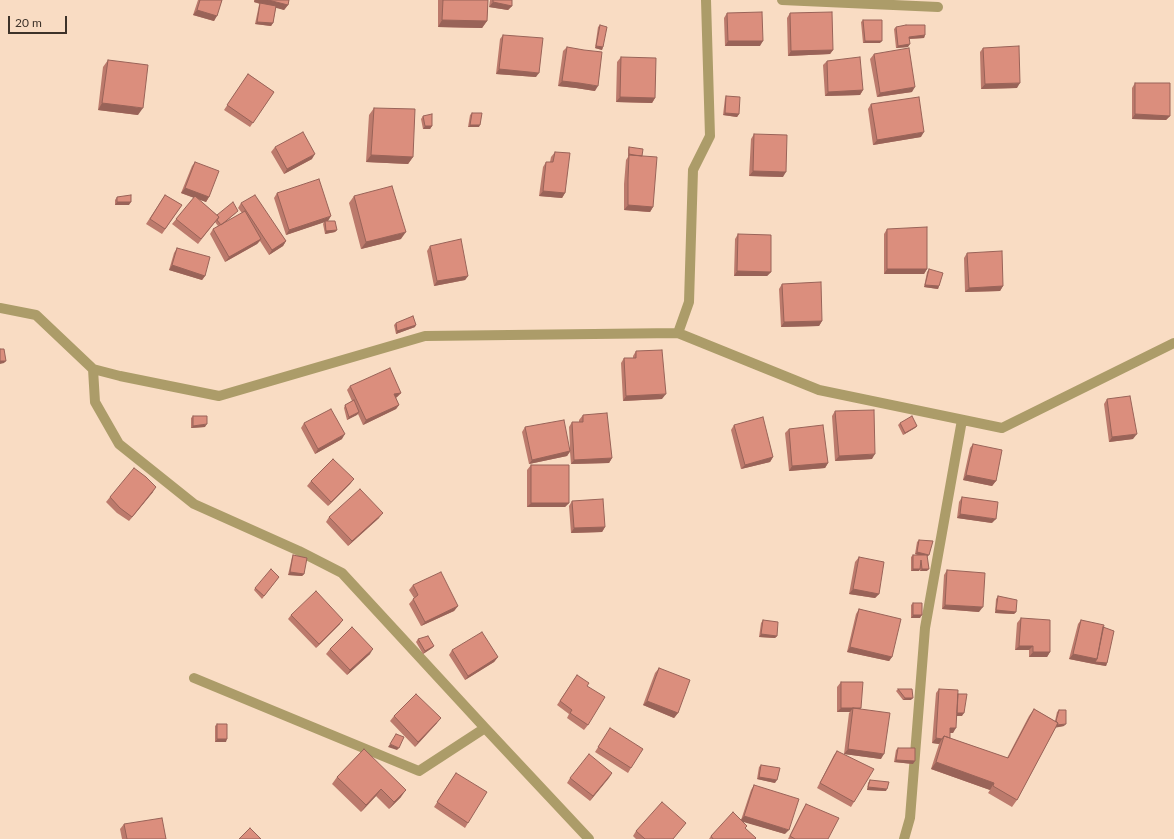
<!DOCTYPE html>
<html>
<head>
<meta charset="utf-8">
<style>
  body { margin:0 }
  #map { position:relative; width:1174px; height:839px; overflow:hidden; background:#f9dcc3; font-family:Lato,sans-serif }
  canvas { display:block }
  .scale { position:absolute; left:8px; top:16px; width:59px; height:18px; box-sizing:border-box; border:2px solid #3d3229; border-top:0; padding-left:5px; font-size:12px; line-height:14px; white-space:nowrap; color:#3d3229; -webkit-text-stroke:3px #f9dcc3; paint-order:stroke }
</style>
</head>
<body>
<div id="map">
<canvas width="1174" height="839"></canvas>
<div class="scale">20 m</div>
</div>
<script>
const ctx = document.querySelector('canvas').getContext('2d');
ctx.lineJoin = 'round';
const poly = rows => new Path2D(rows.map(r => 'M' + r).join(''));
function stroke(path, color, width, dash) { ctx.strokeStyle = color; ctx.lineWidth = width; ctx.lineCap = dash ? 'butt' : 'round'; ctx.setLineDash(dash || []); ctx.stroke(path); }
function paint(path, color) { ctx.fillStyle = color; ctx.fill(path, 'evenodd'); }
stroke(poly([
  [782,0,938,7],
  [0,308,36,315,93,369,120,376,219,396,425,336,678,333,819,390,1002,428,1174,343],
  [678,333,689,302,693,170,710,136,706,0],
  [93,369,95,402,119,444,194,504,299,551,342,573,485,728,589,839],
  [194,678,419,771,485,728],
  [904,839,910,818,925,628,962,420]
]), '#ac9c69', 10);
paint(poly([
  [198,0,222,0,214,21,193,15],
  [254,0,289,0,288,5,284,10,276,7,273,23,271,26,255,24,259,5,260,4,254,2],
  [438,0,488,0,487,21,482,28,438,27],
  [490,0,512,0,512,6,508,10,489,7],
  [727,13,760,46,725,46,724,18],
  [790,13,833,50,830,54,788,56,787,18],
  [863,20,880,43,863,43,861,22],
  [600,25,603,47,602,50,595,48,598,27],
  [896,27,925,35,924,38,909,39,908,47,896,48,894,29],
  [503,35,536,77,496,74,500,39],
  [567,47,595,91,576,88,558,86,563,51],
  [983,48,1017,88,981,89,980,52],
  [874,54,912,92,877,97,870,59],
  [621,57,655,98,652,103,616,102,617,62],
  [108,60,138,115,98,110,103,67],
  [827,61,863,90,860,95,825,96,823,65],
  [248,74,274,92,250,127,224,110],
  [1135,83,1170,116,1166,120,1132,119,1132,88],
  [726,96,739,114,737,117,723,115,725,98],
  [871,104,921,137,873,145,868,109],
  [374,108,413,157,408,164,366,162,369,115],
  [472,113,479,127,468,127,470,115],
  [423,116,432,126,430,129,423,129,421,119],
  [754,134,783,177,749,176,751,139],
  [275,147,312,159,284,174,271,152],
  [629,147,642,156,653,207,650,212,624,210,624,184,626,160,628,157,628,149],
  [555,152,565,193,562,198,539,196,543,167,546,162,550,162,551,157],
  [195,162,209,197,206,202,198,199,217,215,236,213,223,224,242,213,238,208,241,203,286,241,283,246,269,255,260,241,257,244,225,262,210,234,213,229,218,226,215,222,198,244,172,224,194,198,181,193,192,166],
  [277,193,328,221,327,221,337,230,335,232,325,234,323,224,324,222,286,235,274,198],
  [165,195,182,205,162,234,146,224],
  [354,196,401,239,361,249,349,203],
  [117,197,129,205,115,205,115,200],
  [887,229,927,269,924,274,884,274,884,234],
  [738,234,771,272,767,276,734,276,735,239],
  [430,246,468,276,465,280,434,286,427,251],
  [177,248,205,276,202,280,169,270,174,253],
  [967,253,1003,286,1000,291,965,292,964,258],
  [929,269,939,286,938,289,924,287,927,272],
  [782,284,822,321,819,326,781,327,779,289],
  [396,323,415,327,396,334,394,325],
  [636,351,662,399,623,401,621,363,624,358,633,358,633,356],
  [350,386,401,393,396,398,399,405,396,409,363,425,358,414,347,420,344,408,345,405,352,401,347,390],
  [1107,399,1133,439,1109,442,1104,404],
  [835,411,872,459,835,461,832,416],
  [583,415,612,458,609,463,571,464,570,452,567,456,529,464,522,432,525,427,570,448,569,427,572,422,579,422,579,420],
  [193,416,205,427,191,428,191,418],
  [304,423,342,439,315,454,301,428],
  [900,423,917,426,915,428,903,435,898,425],
  [734,425,773,457,770,462,741,469,731,430],
  [789,429,828,463,825,468,789,471,785,433],
  [973,444,996,481,992,486,963,480,970,448],
  [531,465,569,503,565,507,527,507,527,470],
  [354,479,350,484,328,506,307,486,311,481],
  [153,492,129,521,117,513,106,502,110,497],
  [962,497,992,523,957,518,959,502],
  [572,501,605,527,602,532,571,533,569,506],
  [329,517,379,518,348,546,326,522],
  [919,540,927,557,927,571,920,571,920,569,919,571,911,571,911,557,913,555,918,555,915,554,917,542],
  [293,555,304,574,302,576,288,575,292,557],
  [859,557,879,594,875,598,849,594,855,562],
  [947,570,979,612,942,609,944,575],
  [279,577,262,599,254,590,255,588],
  [413,585,458,606,454,611,421,626,409,604,414,598,409,590],
  [998,596,1016,612,1014,614,995,613,996,599],
  [913,603,920,618,911,618,911,605],
  [859,609,892,657,889,661,847,652,856,614],
  [291,615,340,624,316,648,288,619],
  [1021,618,1050,652,1047,657,1029,657,1029,650,1015,650,1017,623],
  [763,620,777,636,775,638,759,637,761,623],
  [1081,620,1103,627,1107,663,1106,666,1094,664,1069,659,1078,624],
  [418,639,434,646,432,648,423,654,416,642],
  [330,649,370,654,347,675,326,654],
  [452,650,498,657,494,662,465,680,449,655],
  [659,668,678,713,674,718,643,705,655,673],
  [577,675,587,686,588,725,584,730,567,718,569,714,557,705],
  [841,682,860,709,881,759,844,754,849,713,850,712,837,712,837,687],
  [898,689,911,700,903,700,896,691],
  [939,689,958,694,962,716,957,716,953,733,950,733,950,738,1007,758,1029,716,1034,709,1055,721,1057,712,1059,710,1064,726,1056,727,1017,800,1012,807,988,793,990,790,931,769,939,744,932,743,936,693],
  [394,716,437,723,415,747,390,721],
  [217,724,226,742,215,742,215,726],
  [607,733,631,768,628,773,595,752],
  [898,748,913,764,894,762,896,750],
  [364,749,401,797,389,809,376,796,361,812,332,784,337,777],
  [837,751,854,802,851,807,817,788,834,755],
  [761,765,775,783,757,779,759,767],
  [456,773,468,823,465,828,434,807],
  [612,773,590,801,567,783,570,778],
  [870,780,886,791,867,790,868,783],
  [754,785,785,834,742,821,745,828,755,839,709,839,711,836,741,820,751,790],
  [806,804,828,839,788,839,803,809],
  [686,823,673,839,636,839,633,836,636,831],
  [124,824,166,839,122,839,120,829]
]), '#bc7a6c');
paint(poly([
  [255,0,268,0,288,5,284,10,254,2],
  [493,2,512,6,508,10,489,7],
  [197,10,217,16,214,21,193,15],
  [442,20,487,21,482,28,438,27],
  [257,22,273,23,271,26,255,24],
  [925,35,924,38,907,39,909,37],
  [728,41,763,41,760,46,725,46],
  [865,41,882,41,880,43,863,43],
  [910,44,908,47,896,48,898,46],
  [596,46,603,47,602,50,595,48],
  [833,50,830,54,788,56,791,51],
  [499,69,539,73,536,77,496,74],
  [562,81,579,83,598,86,595,91,576,88,558,86],
  [1020,83,1017,88,981,89,985,84],
  [915,87,912,92,877,97,880,93],
  [863,90,860,95,825,96,828,92],
  [620,97,655,98,652,103,616,102],
  [102,103,143,108,138,115,98,110],
  [725,113,739,114,737,117,723,115],
  [1135,114,1170,116,1166,120,1132,119],
  [470,125,480,125,479,127,468,127],
  [425,126,432,126,430,129,423,129],
  [924,132,921,137,873,145,877,140],
  [315,154,312,159,284,174,287,169],
  [371,155,413,157,408,164,366,162],
  [753,171,786,172,783,177,749,176],
  [185,188,209,197,206,202,181,193],
  [543,191,565,193,562,198,539,196],
  [117,202,131,202,129,205,115,205],
  [628,205,653,207,650,212,624,210],
  [331,216,328,221,286,235,289,230],
  [337,230,335,232,325,234,326,231],
  [406,232,401,239,361,249,366,242],
  [261,239,257,244,225,262,229,257],
  [286,241,283,246,269,255,272,250],
  [172,265,205,276,202,280,169,270],
  [887,269,927,269,924,274,884,274],
  [737,271,771,272,767,276,734,276],
  [468,276,465,280,434,286,437,281],
  [925,285,939,286,938,289,924,287],
  [1003,286,1000,291,965,292,969,288],
  [822,321,819,326,781,327,784,322],
  [416,325,415,327,396,334,397,331],
  [0,361,6,361,4,363,0,364],
  [401,393,397,397,390,399,394,394],
  [666,394,662,399,623,401,626,396],
  [399,405,396,409,363,425,366,420],
  [359,412,357,415,347,420,349,417],
  [207,424,205,427,191,428,193,426],
  [917,426,915,428,903,435,905,433],
  [345,434,342,439,315,454,318,449],
  [1137,434,1133,439,1109,442,1112,437],
  [570,451,567,456,529,464,532,460],
  [875,454,872,459,835,461,839,456],
  [773,457,770,462,741,469,745,465],
  [612,458,609,463,571,464,574,460],
  [828,463,825,468,789,471,792,466],
  [966,475,996,481,992,486,963,480],
  [354,479,350,484,328,506,331,502],
  [156,487,153,492,129,521,132,517],
  [531,503,569,503,565,507,527,507],
  [383,513,379,518,348,546,352,541],
  [960,514,996,519,992,523,957,518],
  [605,527,602,532,571,533,574,528],
  [917,552,929,555,927,557,915,554],
  [913,569,920,569,919,571,911,571],
  [922,569,929,569,927,571,920,571],
  [290,572,304,574,302,576,288,575],
  [853,589,879,594,875,598,849,594],
  [945,605,983,607,979,612,942,609],
  [458,606,454,611,421,626,425,622],
  [996,610,1016,612,1014,614,995,613],
  [913,615,922,615,920,618,911,618],
  [343,620,340,624,316,648,319,644],
  [761,634,777,636,775,638,759,637],
  [434,646,432,648,423,654,425,651],
  [1019,646,1033,646,1029,650,1015,650],
  [850,647,892,657,889,661,847,652],
  [373,649,370,654,347,675,350,670],
  [1033,652,1050,652,1047,657,1029,657],
  [1073,654,1097,659,1107,663,1106,666,1094,664,1069,659],
  [498,657,494,662,465,680,468,676],
  [905,698,913,698,911,700,903,700],
  [647,701,678,713,674,718,643,705],
  [841,708,861,708,858,712,853,708,850,712,837,712],
  [957,713,964,713,962,716,955,716],
  [441,718,437,723,415,747,418,742],
  [1066,724,1064,726,1054,728,1055,725],
  [950,728,956,728,953,733,946,733],
  [936,738,942,739,939,744,932,743],
  [217,739,227,739,226,742,215,742],
  [390,744,399,748,397,750,388,747],
  [848,749,884,754,881,759,844,754],
  [896,760,915,761,913,764,894,762],
  [936,762,994,783,990,790,931,769],
  [612,773,609,778,590,801,593,796],
  [759,777,777,780,775,783,757,779],
  [868,787,887,789,886,791,867,790],
  [381,789,376,796,361,812,366,805],
  [406,790,401,797,389,809,394,802],
  [744,816,789,830,785,834,740,821]
]), '#996358');
const building = poly([
  [200,0,222,0,217,16,197,10,200,0],
  [268,0,289,0,288,5,268,0],
  [443,0,488,0,487,21,442,20,443,0],
  [493,0,512,0,512,6,493,2,493,0],
  [260,3,276,6,273,23,257,22,260,3],
  [762,12,763,41,728,41,727,13,762,12],
  [832,12,833,50,791,51,790,13,832,12],
  [863,20,882,20,882,41,865,41,863,20],
  [600,25,607,27,603,47,596,46,600,25],
  [906,25,925,25,925,35,909,37,910,44,898,46,896,27,906,25],
  [503,35,543,38,539,73,499,69,503,35],
  [1019,46,1020,83,985,84,983,48,1019,46],
  [567,47,584,50,602,52,598,86,579,83,562,81,567,47],
  [909,48,915,87,880,93,874,54,909,48],
  [621,57,656,58,655,98,620,97,621,57],
  [860,57,863,90,828,92,827,61,860,57],
  [108,60,148,65,143,108,102,103,108,60],
  [248,74,274,92,253,123,227,105,248,74],
  [1135,83,1170,83,1170,116,1135,114,1135,83],
  [726,96,740,97,739,114,725,113,726,96],
  [919,97,924,132,877,140,871,104,919,97],
  [374,108,415,109,413,157,371,155,374,108],
  [472,113,482,113,480,125,470,125,472,113],
  [432,114,432,126,425,126,423,116,432,114],
  [303,132,315,154,287,169,275,147,303,132],
  [754,134,787,135,786,172,753,171,754,134],
  [629,147,643,149,642,156,634,155,629,154,629,147],
  [555,152,570,153,565,193,543,191,546,162,553,162,555,152],
  [629,155,657,157,653,207,628,205,628,179,629,155],
  [195,162,219,171,209,197,185,188,195,162],
  [319,179,331,216,289,230,277,193,319,179],
  [392,186,406,232,366,242,354,196,392,186],
  [131,195,131,202,117,202,117,197,131,195],
  [165,195,182,205,165,229,150,219,165,195],
  [255,195,286,241,272,250,241,203,255,195],
  [195,196,219,217,201,239,176,219,195,196],
  [233,202,238,211,221,225,217,220,219,217,217,215,233,202],
  [245,211,261,239,229,257,213,229,245,211],
  [325,221,335,221,337,230,326,231,325,221],
  [927,227,927,269,887,269,887,229,927,227],
  [738,234,771,235,771,272,737,271,738,234],
  [461,239,468,276,437,281,430,246,461,239],
  [177,248,210,257,205,276,172,265,177,248],
  [1002,251,1003,286,969,288,967,253,1002,251],
  [929,269,943,273,939,286,925,285,929,269],
  [821,282,822,321,784,322,782,284,821,282],
  [413,316,416,325,397,331,396,323,413,316],
  [0,349,4,349,6,361,0,361,0,349],
  [662,350,666,394,626,396,624,358,636,358,636,351,662,350],
  [390,368,401,393,394,394,399,405,366,420,350,386,390,368],
  [1130,396,1137,434,1112,437,1107,399,1130,396],
  [354,400,359,412,349,417,345,405,354,400],
  [331,409,345,434,318,449,304,423,331,409],
  [874,410,875,454,839,456,835,411,874,410],
  [607,413,612,458,574,460,572,422,583,422,583,415,607,413],
  [193,416,207,416,207,424,193,426,193,416],
  [912,416,917,426,905,433,900,423,912,416],
  [763,417,773,457,745,465,734,425,763,417],
  [564,420,570,451,532,460,525,427,564,420],
  [823,425,828,463,792,466,789,429,823,425],
  [973,444,1002,450,996,481,966,475,973,444],
  [333,459,354,479,331,502,311,481,333,459],
  [531,465,569,465,569,503,531,503,531,465],
  [134,468,146,477,156,487,132,517,120,508,110,497,134,468],
  [360,489,383,513,352,541,329,517,360,489],
  [962,497,998,502,996,519,960,514,962,497],
  [603,499,605,527,574,528,572,501,603,499],
  [919,540,933,541,929,555,917,552,919,540],
  [293,555,307,558,304,574,290,572,293,555],
  [913,555,927,555,929,569,922,569,921,560,920,569,913,569,913,555],
  [859,557,884,562,879,594,853,589,859,557],
  [271,569,279,577,264,596,255,588,271,569],
  [947,570,985,573,983,607,945,605,947,570],
  [441,572,458,606,425,622,413,599,418,595,413,585,441,572],
  [316,591,343,620,319,644,291,615,316,591],
  [998,596,1017,600,1016,612,996,610,998,596],
  [913,603,922,603,922,615,913,615,913,603],
  [859,609,901,619,892,657,850,647,859,609],
  [1021,618,1050,620,1050,652,1033,652,1033,646,1019,646,1021,618],
  [763,620,778,622,777,636,761,634,763,620],
  [1081,620,1104,625,1097,659,1073,654,1081,620],
  [352,627,373,649,350,670,330,649,352,627],
  [1103,627,1114,631,1107,663,1095,662,1097,659,1103,627],
  [482,632,498,657,468,676,452,650,482,632],
  [428,636,434,646,425,651,418,639,428,636],
  [659,668,690,680,678,713,647,701,659,668],
  [577,675,589,683,587,686,605,697,588,725,570,713,572,710,560,701,577,675],
  [841,682,863,682,861,708,841,708,841,682],
  [898,689,912,689,913,698,905,698,898,689],
  [939,689,958,690,956,728,950,728,950,738,944,736,942,739,936,738,939,689],
  [416,694,441,718,418,742,394,716,416,694],
  [958,694,967,694,964,713,957,713,958,694],
  [853,708,890,713,884,754,848,749,853,708],
  [1034,709,1058,723,1017,800,993,786,994,783,936,762,944,736,1008,758,1034,709],
  [1059,710,1066,710,1066,724,1057,725,1058,723,1056,721,1059,710],
  [217,724,227,724,227,739,217,739,217,724],
  [610,728,643,749,631,768,598,747,610,728],
  [396,734,404,737,399,748,390,744,396,734],
  [898,748,915,748,915,761,896,760,898,748],
  [364,749,406,790,394,802,381,789,366,805,337,777,364,749],
  [837,751,874,769,854,802,820,783,837,751],
  [589,754,612,773,593,796,570,778,589,754],
  [761,765,780,768,777,780,759,777,761,765],
  [456,773,487,792,468,823,437,802,456,773],
  [870,780,889,782,887,789,868,787,870,780],
  [754,785,799,799,789,830,744,816,754,785],
  [662,802,686,823,673,839,645,839,636,831,662,802],
  [806,804,839,818,828,839,795,839,790,836,806,804],
  [733,812,747,826,745,828,756,838,755,839,713,839,711,836,733,812],
  [162,818,166,839,127,839,124,824,162,818],
  [250,828,261,839,239,839,250,828]
]);
paint(building, '#db8e7d');
stroke(building, '#996358', 1);
</script>
</body>
</html>
